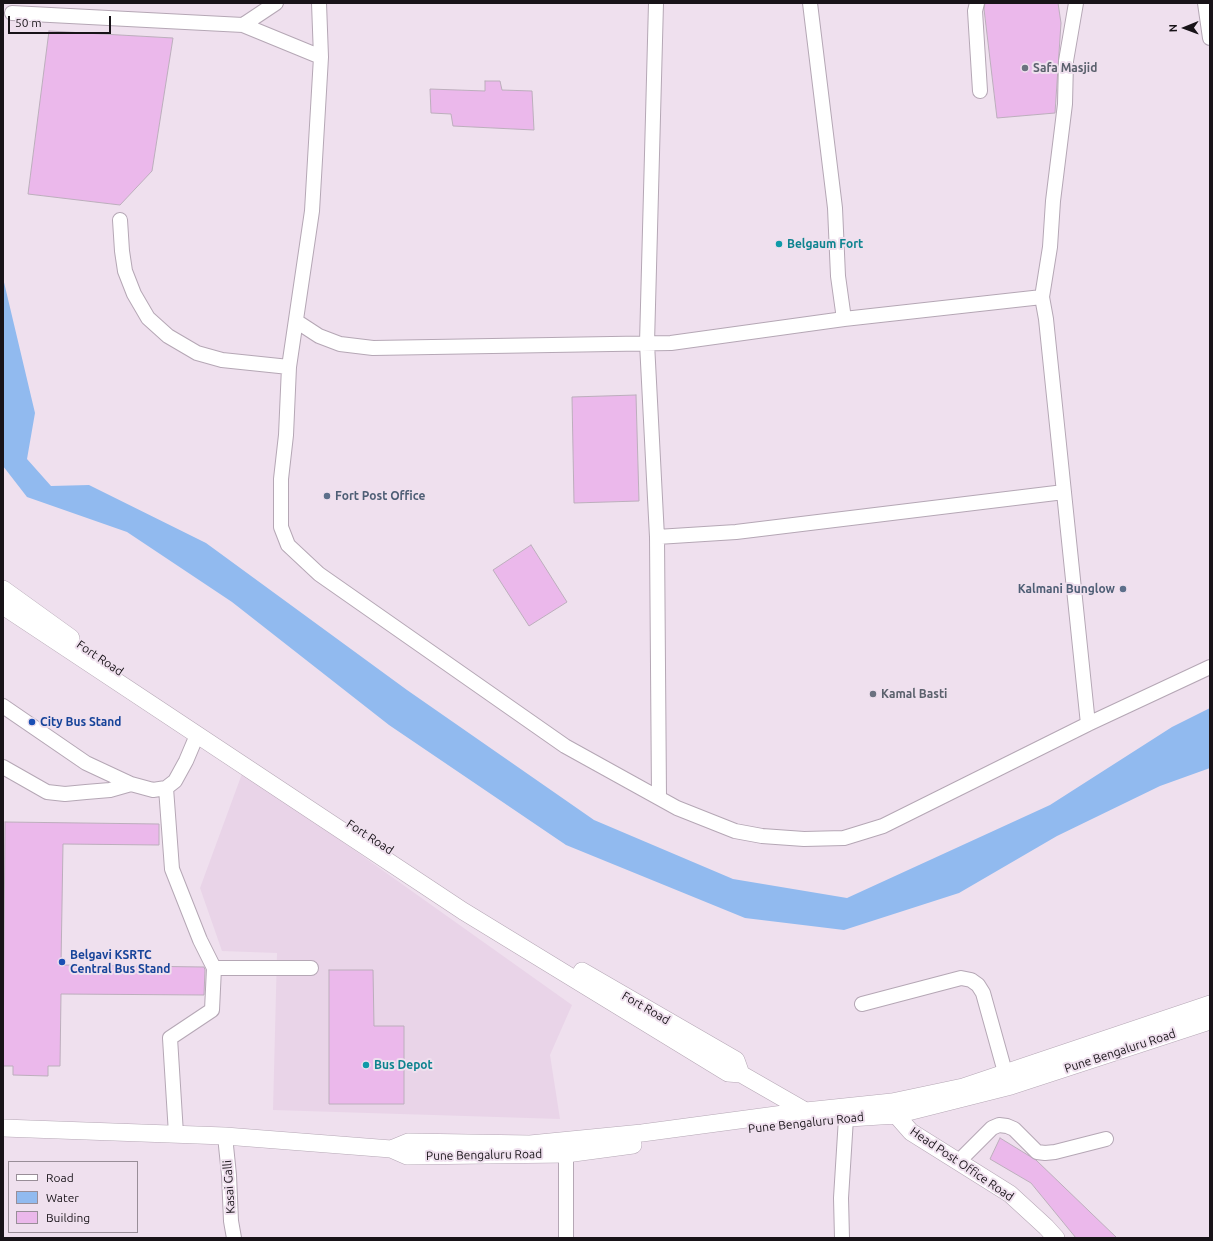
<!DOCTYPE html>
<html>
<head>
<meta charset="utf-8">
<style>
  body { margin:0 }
  #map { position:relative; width:1213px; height:1241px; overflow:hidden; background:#efe0ee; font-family:Ubuntu,sans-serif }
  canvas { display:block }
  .frame { position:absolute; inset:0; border:4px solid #181318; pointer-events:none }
  .legend { position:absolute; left:8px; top:1161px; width:130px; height:72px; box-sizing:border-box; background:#efe0ee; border:1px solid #998e98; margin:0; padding:5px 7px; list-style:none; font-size:12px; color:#181318 }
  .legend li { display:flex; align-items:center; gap:8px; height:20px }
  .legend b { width:20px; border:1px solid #998e98 }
  .north { position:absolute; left:1165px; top:8px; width:40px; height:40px; -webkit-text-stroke:3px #efe0ee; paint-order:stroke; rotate:269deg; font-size:11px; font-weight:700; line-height:16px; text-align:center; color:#181318 }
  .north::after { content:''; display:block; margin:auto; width:14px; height:18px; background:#181318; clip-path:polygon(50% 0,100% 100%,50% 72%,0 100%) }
  .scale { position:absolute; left:8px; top:16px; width:103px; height:18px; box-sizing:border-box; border:2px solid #181318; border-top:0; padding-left:5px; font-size:12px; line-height:14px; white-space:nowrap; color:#181318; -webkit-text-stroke:3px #efe0ee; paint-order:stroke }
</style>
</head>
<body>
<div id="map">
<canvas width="1213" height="1241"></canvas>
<div class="frame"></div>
<ul class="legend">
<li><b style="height:5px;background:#fff"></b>Road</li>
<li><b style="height:11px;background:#91baef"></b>Water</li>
<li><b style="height:11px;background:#ebb8eb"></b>Building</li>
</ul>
<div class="north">N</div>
<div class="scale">50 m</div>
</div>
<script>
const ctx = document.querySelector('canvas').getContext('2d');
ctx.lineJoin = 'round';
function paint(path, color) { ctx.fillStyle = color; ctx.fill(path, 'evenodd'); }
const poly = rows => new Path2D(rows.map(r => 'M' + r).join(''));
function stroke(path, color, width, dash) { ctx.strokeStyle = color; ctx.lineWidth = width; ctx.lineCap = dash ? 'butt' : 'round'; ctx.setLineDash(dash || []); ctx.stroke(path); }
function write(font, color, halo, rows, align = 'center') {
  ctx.font = font + ' Ubuntu,sans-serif'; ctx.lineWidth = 4; ctx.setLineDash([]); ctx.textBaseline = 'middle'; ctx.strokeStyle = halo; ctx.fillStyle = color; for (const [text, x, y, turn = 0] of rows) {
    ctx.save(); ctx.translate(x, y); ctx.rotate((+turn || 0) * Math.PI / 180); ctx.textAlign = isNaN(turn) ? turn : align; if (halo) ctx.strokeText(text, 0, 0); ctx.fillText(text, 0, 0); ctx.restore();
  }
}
paint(poly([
  [243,771,572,1005,550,1055,560,1119,273,1110,277,953,222,951,200,888]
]), '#e9d4e8');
paint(poly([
  [3,278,35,413,27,459,51,486,89,485,206,543,407,690,594,820,733,879,847,898,1050,805,1172,727,1210,708,1210,768,1160,786,1057,836,959,893,844,930,745,918,566,845,389,725,232,602,127,532,27,497,3,466]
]), '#91baef');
const building = poly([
  [985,3,1058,3,1061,23,1055,113,997,118,984,9,985,3],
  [49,31,173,38,152,171,120,205,28,194,49,31],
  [485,81,500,81,502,90,532,91,534,130,453,126,451,114,431,113,430,89,485,91,485,81],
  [636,395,639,501,574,503,572,397,636,395],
  [531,545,567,602,529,626,493,570,531,545],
  [5,822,159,824,159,845,63,844,61,965,204,967,205,970,204,995,61,994,60,1066,48,1066,48,1076,13,1075,13,1066,3,1066,5,822],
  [329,970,373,970,374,1026,404,1026,404,1104,329,1104,329,970],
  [1000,1138,1036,1160,1117,1238,1076,1238,1031,1183,990,1159,1000,1138]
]);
paint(building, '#ebb8eb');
stroke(building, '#bcaebc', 1);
const minor = poly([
  [319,3,321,57,312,211,289,367,286,435,281,479,281,527,288,545,319,574,565,746,677,808,735,831,762,836,804,839,844,838,883,826,1088,724,1210,667],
  [656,3,647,343,657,537,659,797],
  [810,3,835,208,838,276,844,319],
  [977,3,975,11,980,91],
  [1076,3,1066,61,1065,104,1053,201,1050,247,1042,297,1046,319,1088,724],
  [1205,3,1210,38],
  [12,13,243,25,321,57],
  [243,25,276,3],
  [120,220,122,251,125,271,134,294,148,318,168,336,197,353,222,360,289,367],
  [296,321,319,336,340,344,373,348,671,343,844,319,1042,297],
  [657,537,736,532,1064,492],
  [3,706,86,763,131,784,153,790,166,788,175,781,186,761,197,735],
  [3,767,47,792,65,794,86,792,110,790,131,784],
  [166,788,172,869,200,940,214,968,212,1010,170,1038,176,1134],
  [214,968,311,968],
  [862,1004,961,978,971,980,978,985,983,993,1005,1072],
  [225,1136,229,1175,231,1221,234,1238],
  [566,1154,566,1238],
  [958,1162,992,1128,999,1125,1007,1126,1014,1129,1037,1152,1045,1153,1055,1152,1106,1139],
  [842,1238,841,1198,846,1118]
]);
const major = poly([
  [3,589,71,638],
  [3,606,463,911,728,1073,741,1074,809,1113],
  [582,971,736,1060,741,1074],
  [894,1107,896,1115,911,1132,1010,1194,1046,1227,1056,1238],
  [849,1118,896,1115,1011,1086,1210,1021],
  [3,1128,225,1136,391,1149,408,1142,530,1144,642,1133,806,1111,892,1102,963,1087,1210,1004],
  [391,1149,407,1156,566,1154,633,1145]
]);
stroke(minor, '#b5a7b5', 16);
stroke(major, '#b5a7b5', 18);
stroke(minor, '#fff', 14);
stroke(major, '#fff', 17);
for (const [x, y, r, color] of [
  [1025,68,4,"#6b7280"],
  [779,244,4,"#0f9aa8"],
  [327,496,4,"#5c6f8a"],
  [1123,589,4,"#5c6f8a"],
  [873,694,4,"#6b7280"],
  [32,722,4,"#1a4fb4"],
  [62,962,4,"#1a4fb4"],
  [366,1065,4,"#0f9aa8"]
]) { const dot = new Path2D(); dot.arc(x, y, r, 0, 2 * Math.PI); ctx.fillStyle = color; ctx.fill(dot); stroke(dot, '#efe0ee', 1.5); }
write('bold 12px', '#5b616d', '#efe0ee', [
  ["Safa Masjid",1033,68],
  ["Kamal Basti",881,694]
], 'left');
write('bold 12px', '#0d838f', '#efe0ee', [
  ["Belgaum Fort",787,244],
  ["Bus Depot",374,1065]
], 'left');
write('bold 12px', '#4e5e75', '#efe0ee', [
  ["Fort Post Office",335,496],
  ["Kalmani Bunglow",1115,589,"right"]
], 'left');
write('12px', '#181318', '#efe0ee', [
  ["Fort Road",100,658,34],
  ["Fort Road",370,837,33],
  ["Fort Road",646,1008,30],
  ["Pune Bengaluru Road",1120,1051,-18],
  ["Pune Bengaluru Road",806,1123,-6],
  ["Pune Bengaluru Road",484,1155,-1],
  ["Head Post Office Road",962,1164,34],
  ["Kasai Galli",229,1187,-94]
]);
write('bold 12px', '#164399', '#efe0ee', [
  ["City Bus Stand",40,722],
  ["Belgavi KSRTC",70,955],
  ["Central Bus Stand",70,969]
], 'left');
</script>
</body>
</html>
